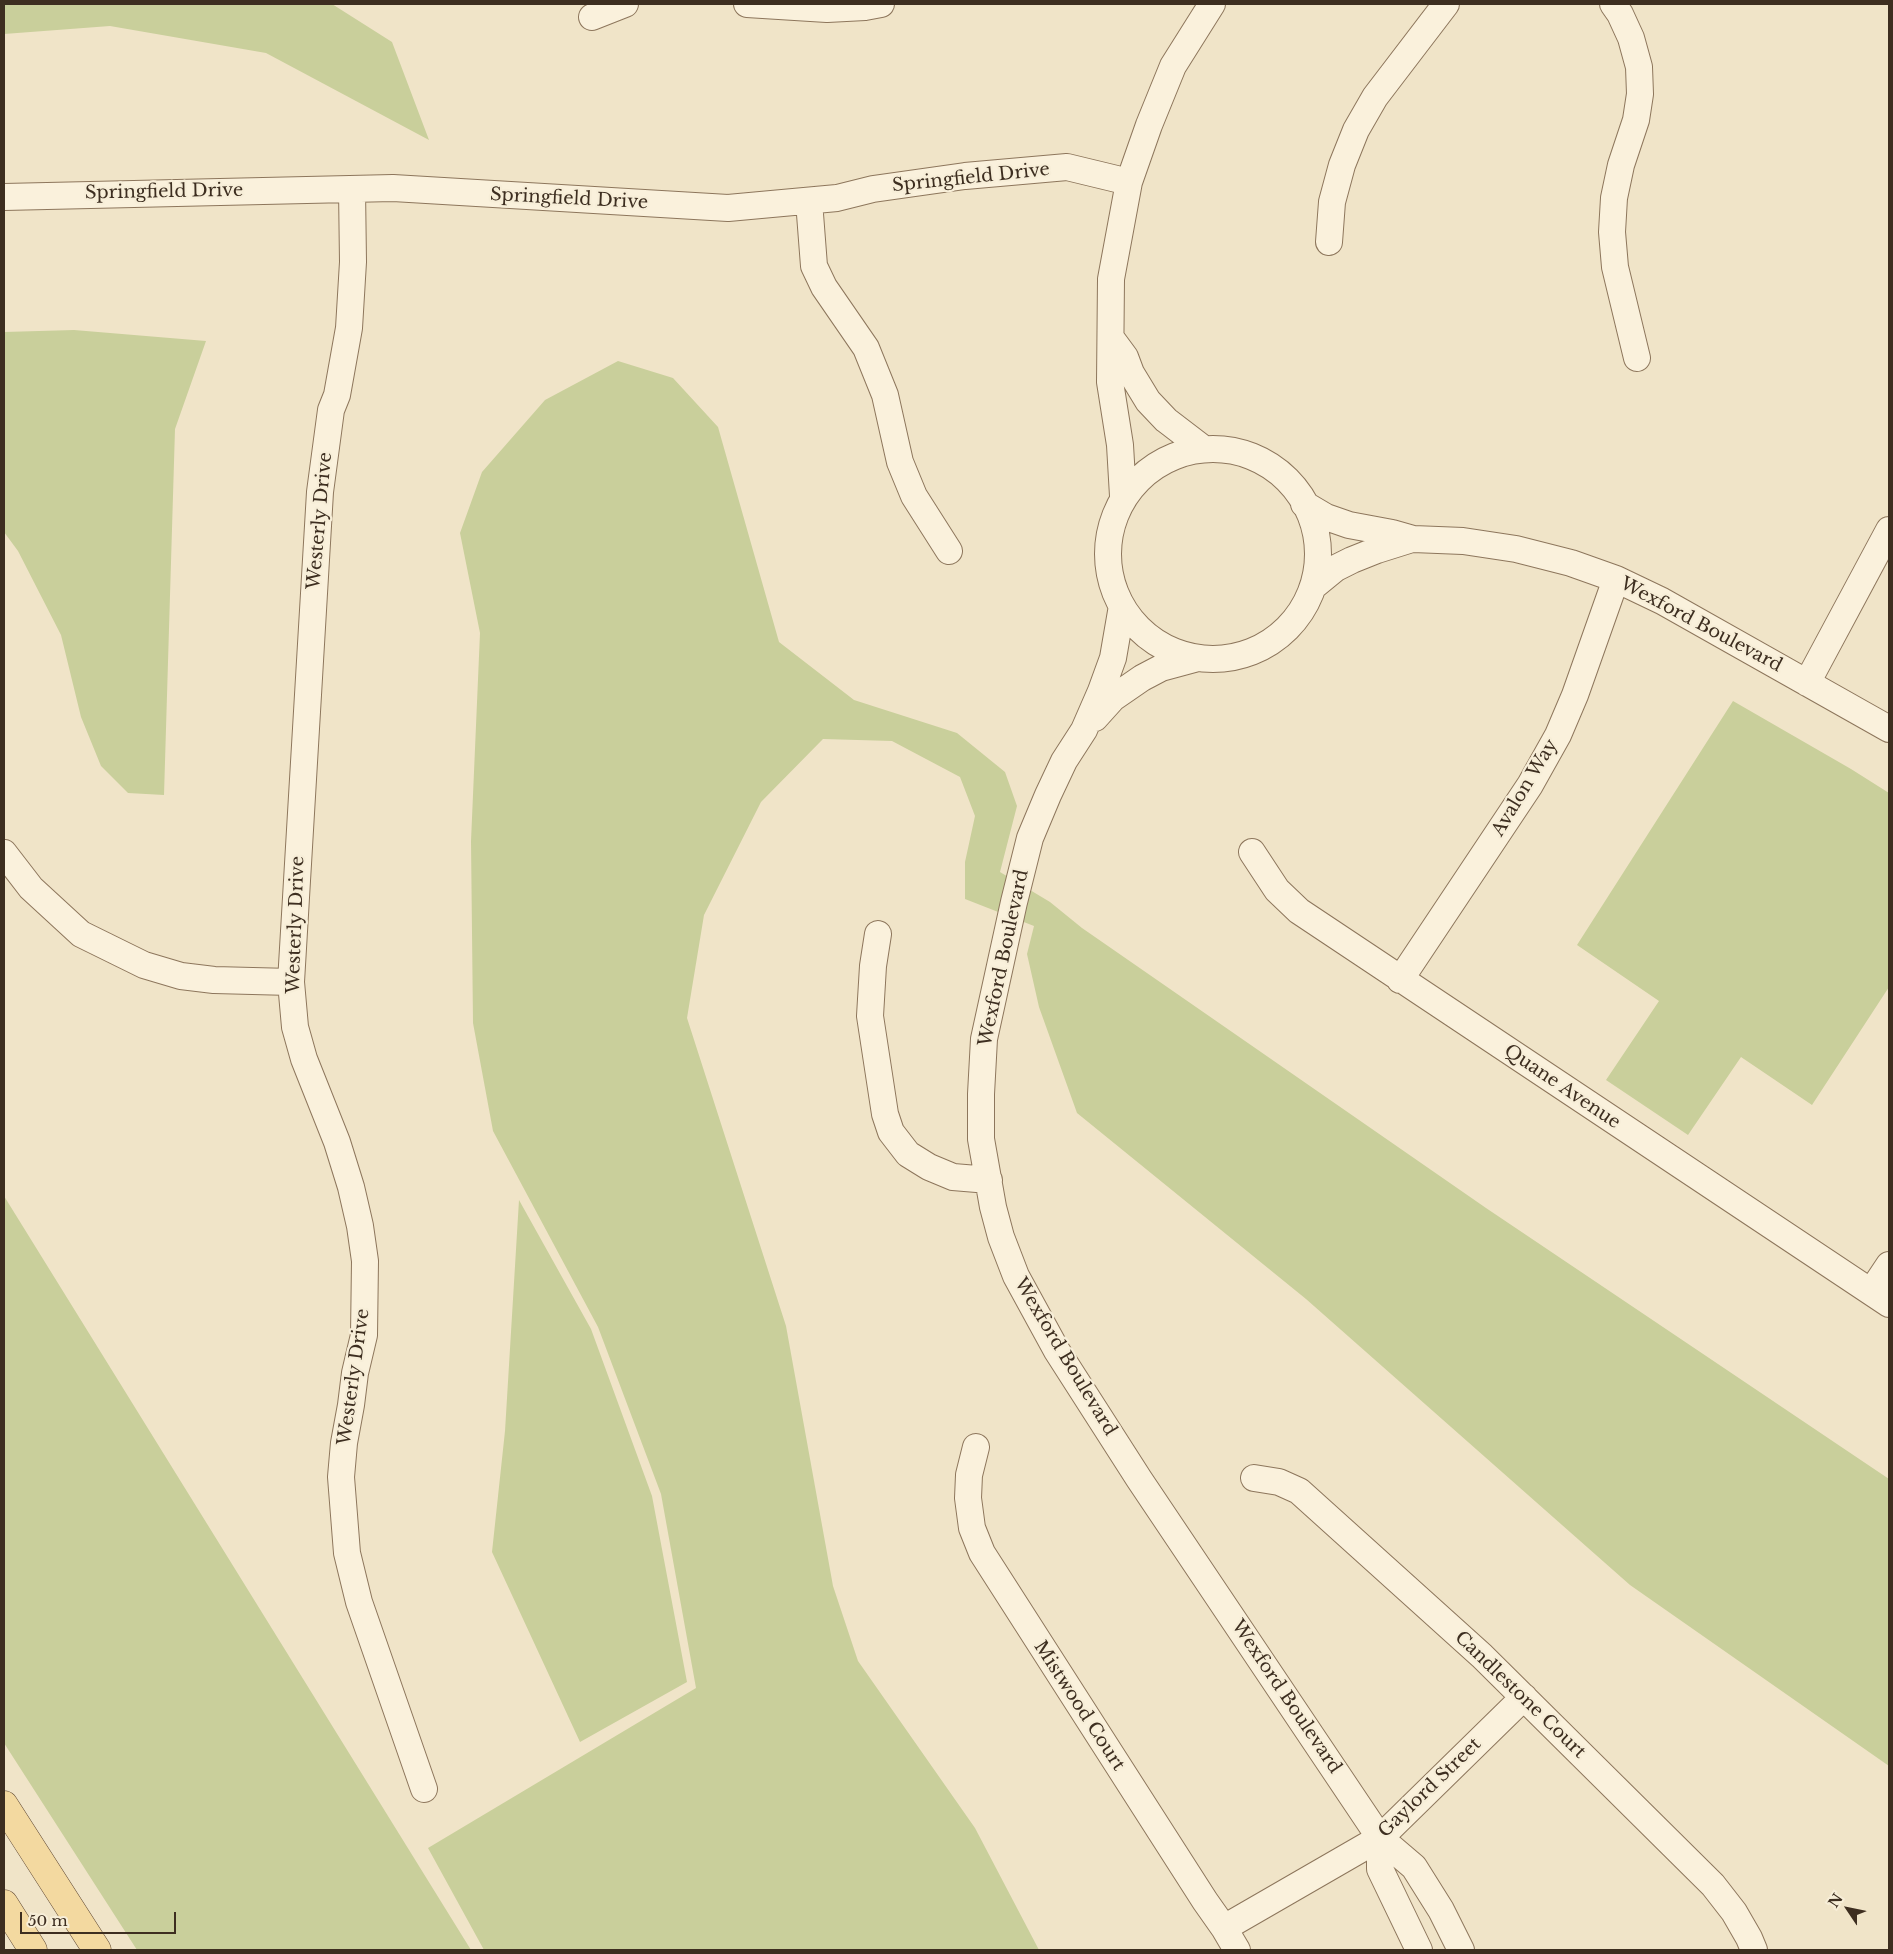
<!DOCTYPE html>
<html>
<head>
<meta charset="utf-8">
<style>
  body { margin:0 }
  #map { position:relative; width:1893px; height:1954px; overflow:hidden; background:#f0e4c8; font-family:"Libre Baskerville",serif }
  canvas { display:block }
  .frame { position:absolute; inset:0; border:5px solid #3d2e20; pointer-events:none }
  .north { position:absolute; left:1823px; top:1884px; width:50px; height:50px; -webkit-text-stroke:4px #f7eed8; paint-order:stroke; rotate:304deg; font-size:14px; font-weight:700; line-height:20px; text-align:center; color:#3d2e20 }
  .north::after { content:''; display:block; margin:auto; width:18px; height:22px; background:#3d2e20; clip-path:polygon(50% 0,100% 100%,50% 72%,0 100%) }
  .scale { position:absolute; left:20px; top:1912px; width:156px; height:22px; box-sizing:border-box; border:2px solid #3d2e20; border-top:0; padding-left:6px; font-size:15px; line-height:18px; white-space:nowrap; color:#3d2e20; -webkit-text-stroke:4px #f7eed8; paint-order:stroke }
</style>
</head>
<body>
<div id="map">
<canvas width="1893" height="1954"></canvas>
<div class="frame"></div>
<div class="north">N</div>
<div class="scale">50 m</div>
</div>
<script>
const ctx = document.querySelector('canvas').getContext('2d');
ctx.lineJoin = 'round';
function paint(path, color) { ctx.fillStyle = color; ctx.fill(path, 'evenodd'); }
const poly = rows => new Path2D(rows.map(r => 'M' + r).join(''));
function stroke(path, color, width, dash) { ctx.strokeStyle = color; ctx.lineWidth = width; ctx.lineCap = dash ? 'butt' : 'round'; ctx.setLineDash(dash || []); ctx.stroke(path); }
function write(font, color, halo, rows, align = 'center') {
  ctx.font = font + ' "Libre Baskerville",serif'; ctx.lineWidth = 4.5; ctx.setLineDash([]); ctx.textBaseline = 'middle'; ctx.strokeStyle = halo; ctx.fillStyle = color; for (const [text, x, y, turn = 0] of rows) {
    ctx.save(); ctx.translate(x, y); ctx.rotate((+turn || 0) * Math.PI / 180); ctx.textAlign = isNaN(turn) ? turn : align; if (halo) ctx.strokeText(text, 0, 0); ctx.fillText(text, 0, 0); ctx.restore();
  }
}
paint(poly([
  [4,4,332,4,392,42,429,140,266,53,110,26,4,34],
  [74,330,206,341,175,429,164,795,128,793,101,766,81,717,61,635,18,551,4,532,4,332],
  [618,361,673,378,718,427,779,642,854,700,957,733,1005,772,1017,806,1000,872,1050,902,1082,928,1486,1208,1889,1479,1889,1766,1630,1585,1306,1299,1077,1113,1039,1007,1027,954,1034,926,965,899,965,862,975,816,960,777,892,741,823,739,761,802,704,915,687,1018,786,1326,833,1586,858,1661,975,1828,1039,1950,484,1950,428,1848,696,1688,661,1494,598,1327,493,1131,473,1023,471,841,480,633,460,533,482,472,545,400],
  [1733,701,1851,769,1889,793,1889,987,1812,1105,1741,1057,1688,1135,1606,1080,1659,1001,1577,945],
  [4,1196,471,1950,137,1950,4,1743],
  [519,1200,591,1329,652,1496,687,1682,580,1742,492,1552,505,1431]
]), '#c9cf9b');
const minor = poly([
  [747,4,827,9,865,7,881,4],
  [1613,4,1620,14,1631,38,1639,67,1640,94,1636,120,1621,165,1614,198,1612,232,1615,267,1637,358],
  [592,17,625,4],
  [352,189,353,262,349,328,337,395,331,410,320,492,291,982,295,1027,304,1059,337,1142,351,1187,360,1226,365,1261,364,1335,355,1373,351,1405,344,1443,341,1477,347,1553,359,1602,424,1789],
  [4,197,393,188,728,208,837,198,873,189,965,176,1067,167,1129,182],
  [809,201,814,266,824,287,866,348,885,395,900,462,914,496,949,551],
  [1329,242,1332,202,1342,165,1356,130,1375,97,1446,4],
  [1111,338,1125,357,1131,373,1148,401,1166,420,1200,446],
  '1108 554a105 105 0 1 1 210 0a105 105 0 1 1-210 0Z',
  [1123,496,1120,445,1110,382,1111,279,1129,182,1149,125,1173,66,1212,4],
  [1304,504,1326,517,1349,525,1392,533,1413,539,1463,541,1516,549,1571,563,1616,579,1662,601,1889,729],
  [1314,586,1336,568,1352,560,1377,550,1412,539],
  [1122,606,1113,658,1101,691,1084,730,1064,761,1048,795,1030,838,1014,902,984,1039,981,1094,981,1139,993,1207,1001,1237,1016,1276,1057,1351,1139,1479,1380,1838,1414,1867,1441,1910,1461,1950],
  [1807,683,1889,530],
  [1095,718,1113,698,1142,678,1161,668,1198,658],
  [1252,852,1277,890,1299,911,1889,1304],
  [4,853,31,888,81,934,144,965,181,976,214,980,291,982],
  [878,934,873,966,870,1016,885,1114,891,1132,908,1154,929,1167,953,1177,989,1180],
  [1400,980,1530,785,1558,735,1575,695,1616,579],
  [1871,1292,1889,1265],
  [976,1447,969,1475,968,1498,972,1528,982,1553,1205,1901,1224,1928,1237,1950],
  [1254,1478,1279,1482,1299,1491,1482,1656,1713,1885,1734,1912,1749,1938,1754,1950],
  [1380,1838,1380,1869,1419,1950],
  [1224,1928,1380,1838,1524,1697]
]);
const major = poly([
  [4,1805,97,1950],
  [4,1904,33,1950]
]);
stroke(minor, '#8d765c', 28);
stroke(major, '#5b4430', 29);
stroke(minor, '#faf1dc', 26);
stroke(major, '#f3d9a0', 28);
write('18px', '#3d2e20', '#f7eed8', [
  ["Springfield Drive",971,178,-6],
  ["Springfield Drive",164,192,-1],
  ["Springfield Drive",569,199,3],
  ["Westerly Drive",320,521,-85],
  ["Wexford Boulevard",1701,625,28],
  ["Avalon Way",1525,788,-59],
  ["Westerly Drive",296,925,-88],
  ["Wexford Boulevard",1004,958,-78],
  ["Quane Avenue",1562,1087,34],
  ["Wexford Boulevard",1065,1357,59],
  ["Westerly Drive",354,1377,-82],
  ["Candlestone Court",1520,1695,44],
  ["Wexford Boulevard",1286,1697,56],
  ["Mistwood Court",1079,1706,57],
  ["Gaylord Street",1430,1788,-44]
]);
</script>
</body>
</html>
